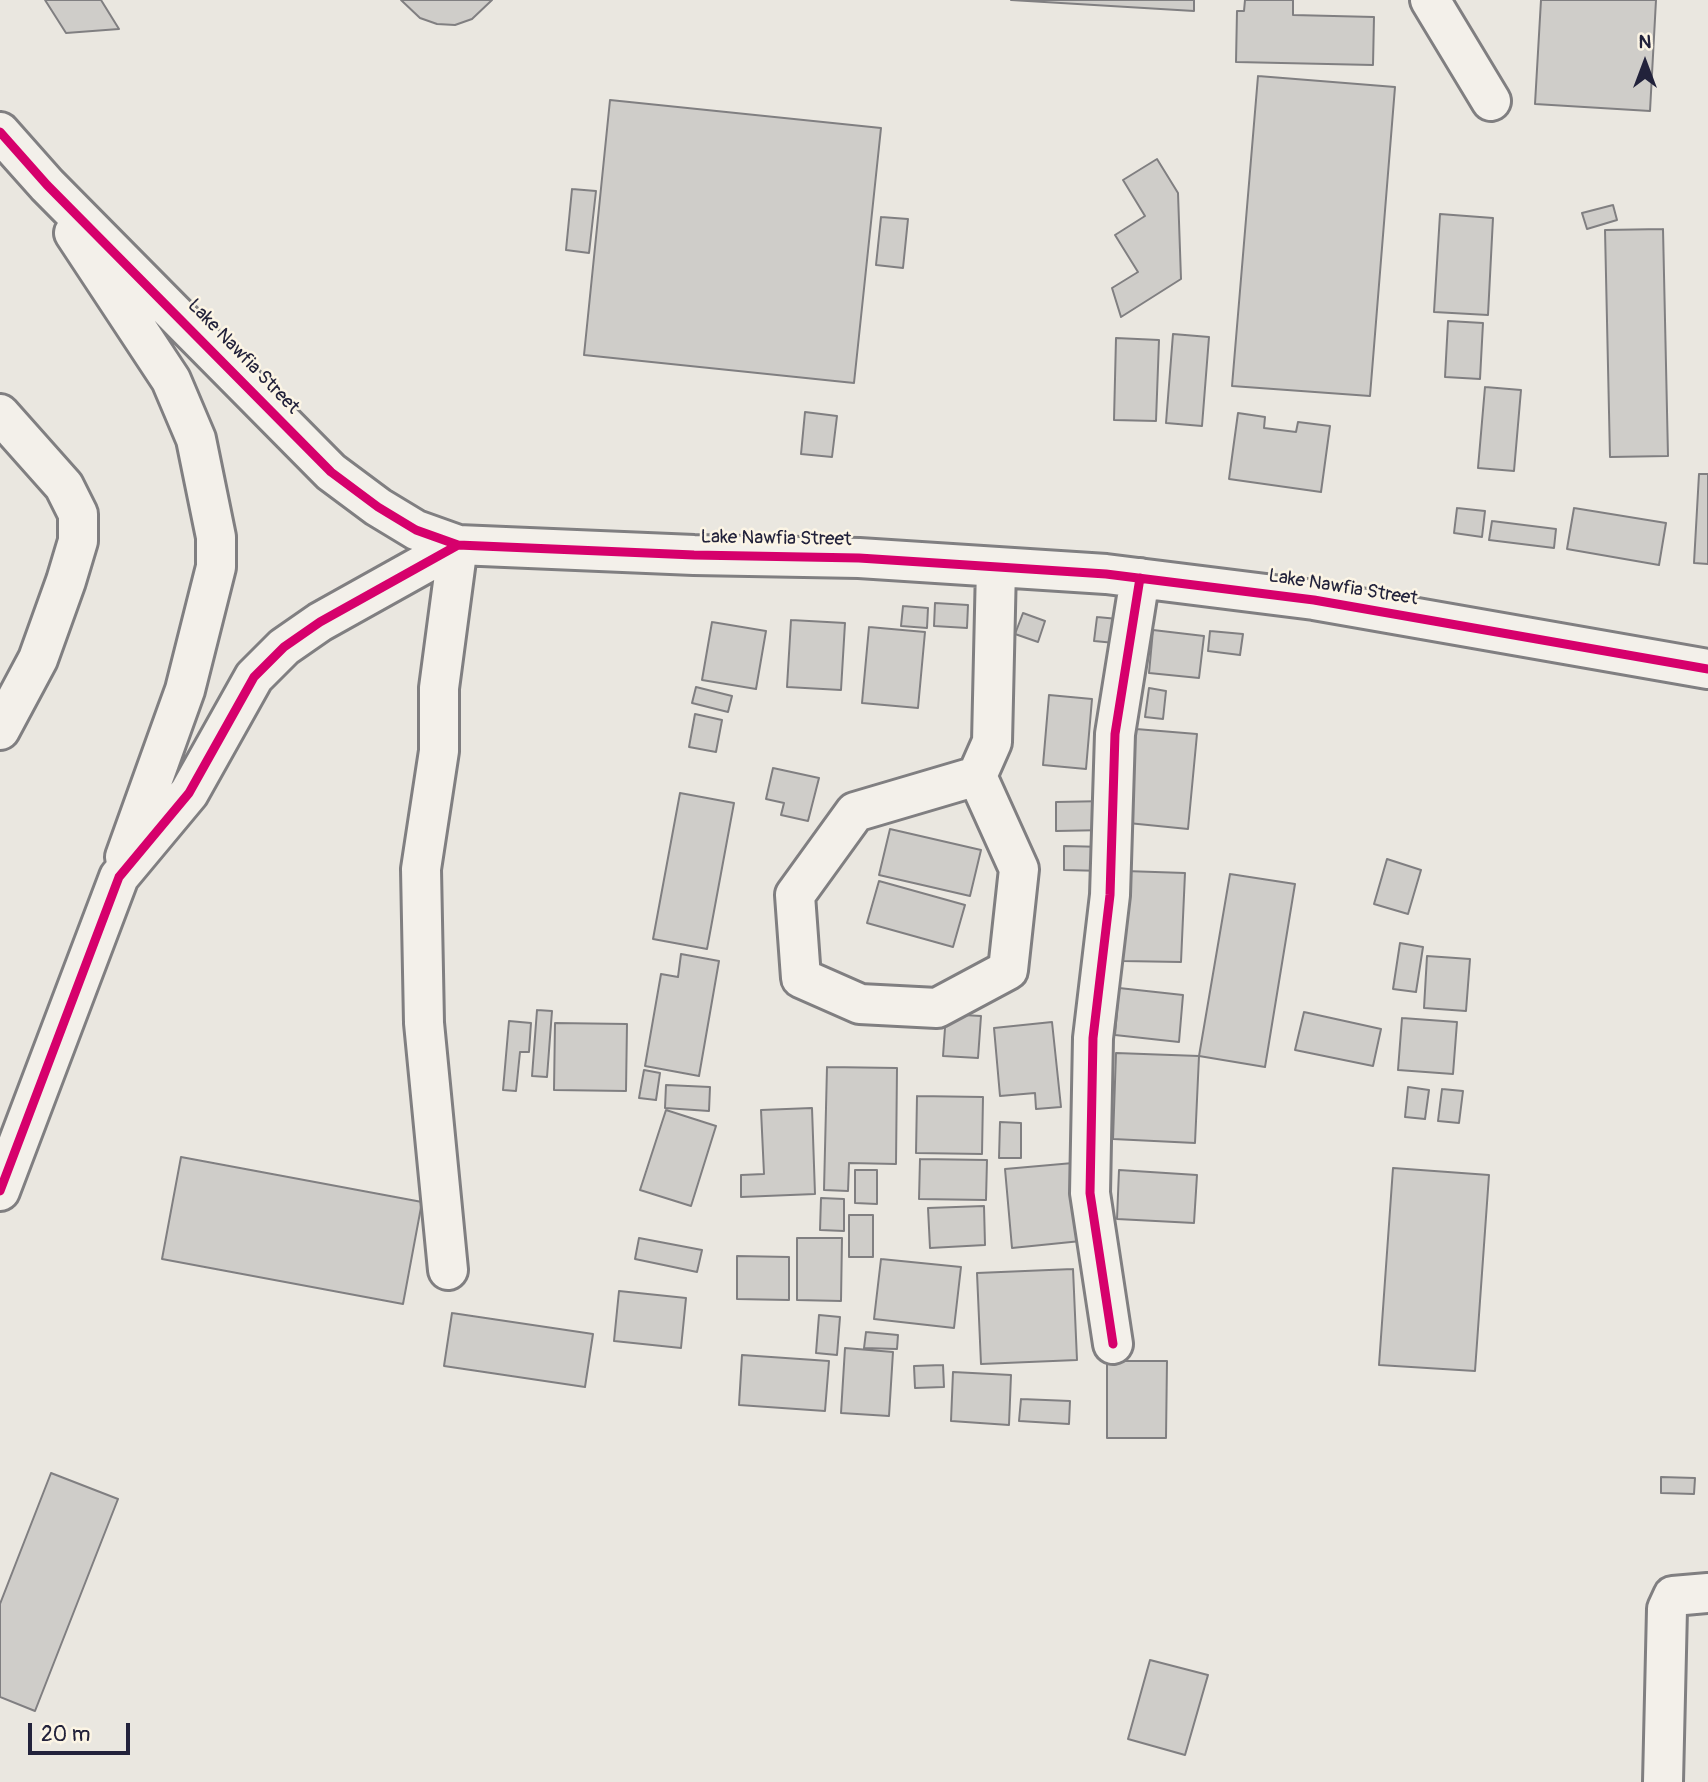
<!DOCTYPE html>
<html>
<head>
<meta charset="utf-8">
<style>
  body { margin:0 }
  #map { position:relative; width:1708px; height:1782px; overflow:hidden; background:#eae7e0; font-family:Pangolin,sans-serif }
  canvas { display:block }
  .north { position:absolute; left:1610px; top:28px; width:70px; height:70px; -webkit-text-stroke:5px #fcf5e5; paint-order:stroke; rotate:0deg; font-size:19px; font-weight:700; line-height:28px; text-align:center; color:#22223b }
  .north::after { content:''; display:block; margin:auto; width:24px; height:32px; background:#22223b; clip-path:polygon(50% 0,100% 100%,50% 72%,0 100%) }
  .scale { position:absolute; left:28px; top:1723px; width:102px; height:32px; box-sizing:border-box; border:4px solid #22223b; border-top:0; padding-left:9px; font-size:21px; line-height:24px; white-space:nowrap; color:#22223b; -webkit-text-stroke:5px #fcf5e5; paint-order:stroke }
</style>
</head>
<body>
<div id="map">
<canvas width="1708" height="1782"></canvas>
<div class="north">N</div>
<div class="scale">20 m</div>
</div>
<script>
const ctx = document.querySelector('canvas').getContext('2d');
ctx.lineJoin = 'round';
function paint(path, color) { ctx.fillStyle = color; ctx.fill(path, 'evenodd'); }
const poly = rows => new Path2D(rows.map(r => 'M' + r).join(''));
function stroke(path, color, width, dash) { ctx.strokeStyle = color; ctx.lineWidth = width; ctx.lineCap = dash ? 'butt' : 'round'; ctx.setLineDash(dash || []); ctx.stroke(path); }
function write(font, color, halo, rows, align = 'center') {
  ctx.font = font + ' Pangolin,sans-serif'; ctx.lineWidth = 5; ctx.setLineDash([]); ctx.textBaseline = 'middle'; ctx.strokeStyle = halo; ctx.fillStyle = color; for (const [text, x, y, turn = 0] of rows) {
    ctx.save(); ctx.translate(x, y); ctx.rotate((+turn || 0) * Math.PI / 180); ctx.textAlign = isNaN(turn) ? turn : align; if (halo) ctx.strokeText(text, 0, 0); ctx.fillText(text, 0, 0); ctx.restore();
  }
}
const building = poly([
  [45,0,101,0,119,29,66,33,45,0],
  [401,0,492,0,472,19,455,25,437,24,420,18,401,0],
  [1011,0,1194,0,1194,11,1011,0],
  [1245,0,1293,0,1293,15,1374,17,1373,65,1236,62,1237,11,1244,11,1245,0],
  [1541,0,1656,0,1650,111,1535,104,1541,0],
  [1258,76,1395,87,1370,396,1232,386,1258,76],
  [610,100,881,128,854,383,584,355,610,100],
  [1157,159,1178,193,1181,279,1121,317,1112,288,1138,272,1115,235,1145,216,1123,180,1157,159],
  [572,189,596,191,589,253,566,250,572,189],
  [1613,205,1617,220,1587,229,1582,213,1613,205],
  [1440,214,1493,218,1488,315,1434,312,1440,214],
  [881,217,908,219,903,268,876,265,881,217],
  [1663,229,1668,456,1610,457,1605,230,1663,229],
  [1448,321,1483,323,1480,379,1445,377,1448,321],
  [1173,334,1209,337,1202,426,1166,423,1173,334],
  [1116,338,1159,340,1156,421,1114,420,1116,338],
  [1485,387,1521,390,1514,471,1478,468,1485,387],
  [805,412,837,416,832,457,801,454,805,412],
  [1238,413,1265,417,1264,428,1296,432,1298,422,1330,426,1321,492,1229,479,1238,413],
  [1699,474,1708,474,1708,564,1694,563,1699,474],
  [1457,508,1485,511,1482,537,1454,533,1457,508],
  [1574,508,1666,523,1659,565,1567,549,1574,508],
  [1492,521,1556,529,1554,548,1489,540,1492,521],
  [935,603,968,605,967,628,934,626,935,603],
  [903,606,928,608,927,628,901,626,903,606],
  [1023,613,1045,621,1038,642,1015,634,1023,613],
  [1097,617,1118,619,1115,643,1094,641,1097,617],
  [791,620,845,623,841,690,787,687,791,620],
  [712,622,766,631,756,689,702,680,712,622],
  [869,627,925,632,918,708,862,703,869,627],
  [1153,630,1204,636,1199,678,1149,673,1153,630],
  [1210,631,1243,634,1240,655,1208,651,1210,631],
  [696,687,732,696,728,712,692,703,696,687],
  [1149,688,1166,691,1163,719,1145,717,1149,688],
  [1049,695,1092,699,1086,769,1043,765,1049,695],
  [695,714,722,720,716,752,689,747,695,714],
  [1136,729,1197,734,1188,829,1128,823,1136,729],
  [773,768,819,778,808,821,781,815,784,803,766,799,773,768],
  [680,793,734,803,707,949,653,939,680,793],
  [1107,801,1107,830,1056,831,1056,802,1107,801],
  [890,829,981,850,970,896,879,875,890,829],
  [1064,846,1106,847,1104,871,1064,870,1064,846],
  [1387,859,1421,870,1408,914,1374,904,1387,859],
  [1125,871,1185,873,1181,962,1122,961,1125,871],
  [1230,874,1295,884,1265,1067,1199,1056,1230,874],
  [879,881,965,905,953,947,867,923,879,881],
  [1400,943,1423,947,1416,992,1393,989,1400,943],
  [681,954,719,961,699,1076,645,1066,661,974,678,977,681,954],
  [1427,956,1470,959,1466,1011,1424,1008,1427,956],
  [1119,988,1183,995,1179,1042,1115,1035,1119,988],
  [537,1010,552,1011,547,1077,532,1076,537,1010],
  [1304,1012,1381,1029,1373,1066,1295,1050,1304,1012],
  [946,1014,981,1016,978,1058,943,1056,946,1014],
  [1402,1018,1457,1022,1453,1074,1398,1070,1402,1018],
  [509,1021,531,1023,529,1052,520,1052,516,1091,503,1090,509,1021],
  [1052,1022,1061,1107,1036,1109,1035,1093,1000,1096,994,1028,1052,1022],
  [555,1023,627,1024,626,1091,554,1090,555,1023],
  [1116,1053,1199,1056,1195,1143,1113,1139,1116,1053],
  [827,1067,897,1068,896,1164,849,1163,848,1191,824,1190,827,1067],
  [644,1070,660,1073,656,1100,639,1098,644,1070],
  [666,1085,710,1087,709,1111,665,1108,666,1085],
  [1408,1087,1429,1090,1425,1119,1405,1117,1408,1087],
  [1442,1089,1463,1091,1459,1123,1438,1121,1442,1089],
  [917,1096,983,1097,982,1154,916,1153,917,1096],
  [812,1108,815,1194,741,1197,741,1175,764,1174,761,1110,812,1108],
  [666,1110,716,1126,691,1206,640,1190,666,1110],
  [1000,1122,1021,1123,1021,1158,999,1158,1000,1122],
  [181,1157,422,1202,403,1304,162,1259,181,1157],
  [920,1159,987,1160,986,1200,919,1199,920,1159],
  [1073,1163,1081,1241,1012,1248,1005,1169,1073,1163],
  [1393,1168,1489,1175,1475,1371,1379,1365,1393,1168],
  [855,1170,877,1170,877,1204,855,1203,855,1170],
  [1119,1170,1197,1175,1194,1223,1117,1219,1119,1170],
  [821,1198,844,1199,844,1231,820,1230,821,1198],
  [984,1206,985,1245,930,1248,928,1208,984,1206],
  [849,1215,873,1215,873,1257,849,1257,849,1215],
  [639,1238,702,1250,697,1272,635,1259,639,1238],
  [797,1238,842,1238,841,1301,797,1300,797,1238],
  [737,1256,789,1257,789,1300,737,1299,737,1256],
  [881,1259,961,1267,954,1328,874,1319,881,1259],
  [1073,1269,1077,1360,981,1364,977,1273,1073,1269],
  [619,1291,686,1298,681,1348,614,1341,619,1291],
  [452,1313,593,1334,585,1387,444,1366,452,1313],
  [819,1315,840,1317,837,1355,816,1353,819,1315],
  [866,1332,898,1335,897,1349,864,1348,866,1332],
  [845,1348,893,1352,889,1416,841,1413,845,1348],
  [742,1355,829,1361,825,1411,739,1405,742,1355],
  [1107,1361,1167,1361,1166,1438,1107,1438,1107,1361],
  [943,1365,944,1387,915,1388,914,1366,943,1365],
  [953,1372,1011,1375,1009,1425,951,1421,953,1372],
  [1021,1399,1070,1401,1069,1424,1019,1421,1021,1399],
  [51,1473,118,1499,35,1711,0,1697,0,1604,51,1473],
  [1661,1477,1695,1478,1694,1494,1661,1493,1661,1477],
  [1150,1660,1208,1675,1185,1755,1128,1739,1150,1660]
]);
paint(building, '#cfcdc9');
stroke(building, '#807f81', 2);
const minor = poly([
  [1430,0,1491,101],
  [0,132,47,185,331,472,378,507,416,530,458,545,694,555,859,558,1106,574,1314,600,1708,669],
  [74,233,171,380,196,439,216,537,216,567,185,690,125,857],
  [0,414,64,486,78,514,78,541,66,581,38,659,0,730],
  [977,776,1019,869,1008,970,937,1008,860,1004,801,978,795,895,855,812,977,776,992,742,996,567],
  [0,1191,119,877,189,793,254,677,284,647,320,622,458,545],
  [448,1270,424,1023,421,869,439,751,439,688,458,545],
  [1113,1344,1090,1193,1093,1038,1110,895,1115,734,1140,578],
  [1663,1782,1667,1609,1673,1596,1708,1593]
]);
stroke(minor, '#807f81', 44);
stroke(minor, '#f3f0ea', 38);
stroke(poly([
  [0,132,47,185,331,472,378,507,416,530,458,545,694,555,859,558,1106,574,1314,600,1708,669],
  [0,1191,119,877,189,793,254,677,284,647,320,622,458,545],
  [1113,1344,1090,1193,1093,1038,1110,895,1115,734,1140,578]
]), '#d6006c', 9);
write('19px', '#22223b', '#fcf5e5', [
  ["Lake Nawfia Street",243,357,46],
  ["Lake Nawfia Street",776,539,1],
  ["Lake Nawfia Street",1343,588,9]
]);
</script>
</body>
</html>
